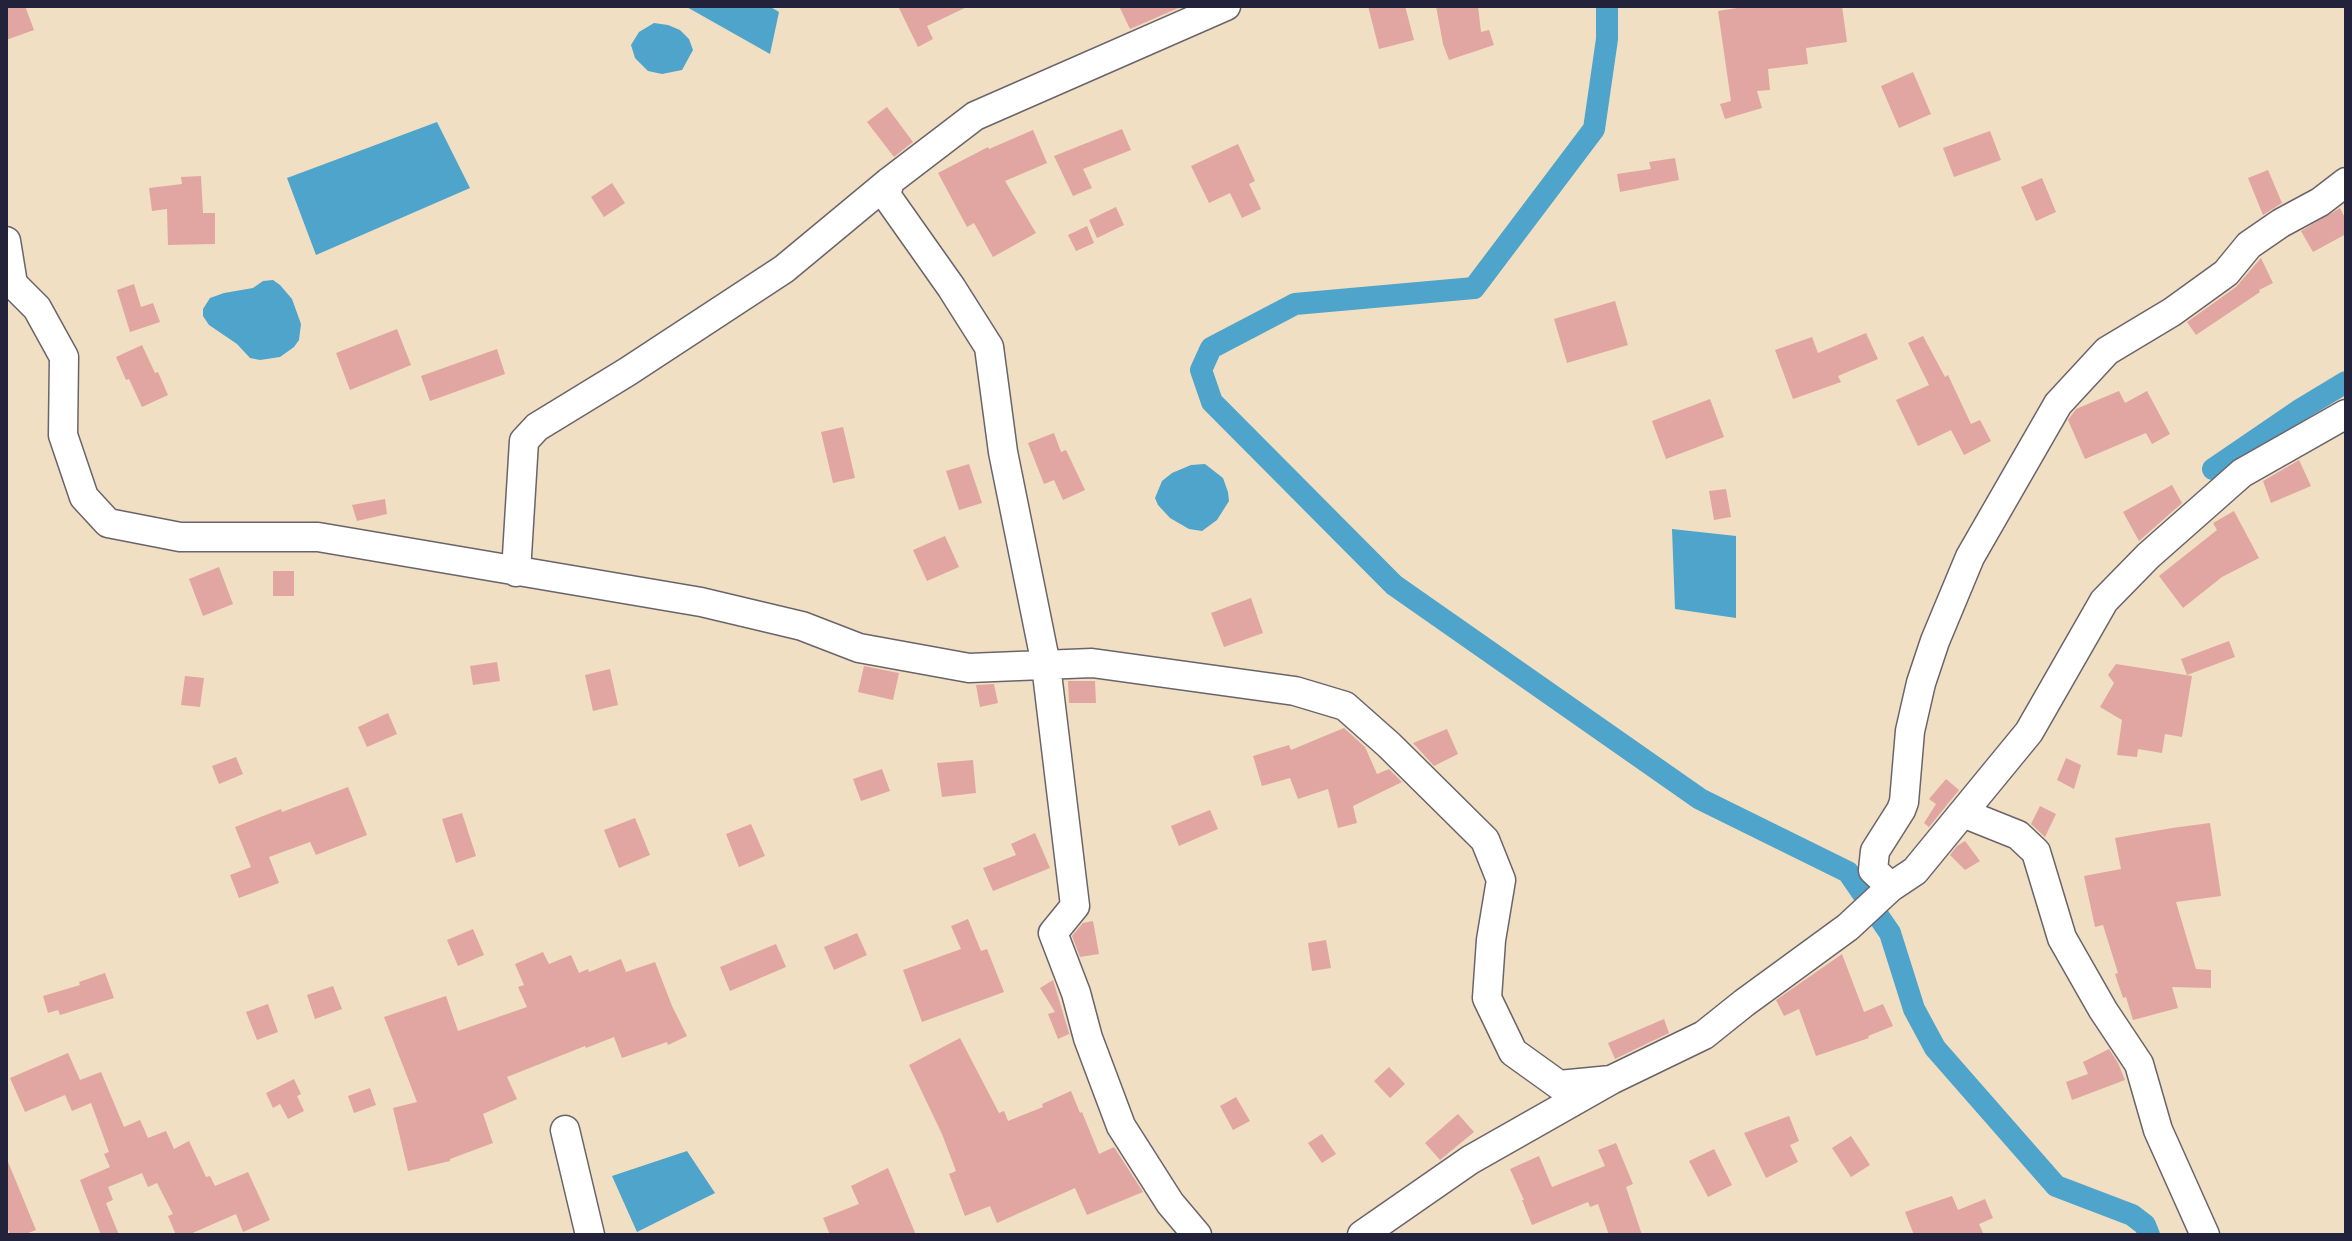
<!DOCTYPE html>
<html>
<head>
<meta charset="utf-8">
<style>
  body { margin:0 }
  #map { position:relative; width:2352px; height:1241px; overflow:hidden; background:#f0dfc2; font-family:"Architects Daughter",sans-serif }
  canvas { display:block }
  .frame { position:absolute; inset:0; border:8px solid #22223b; pointer-events:none }
</style>
</head>
<body>
<div id="map">
<canvas width="2352" height="1241"></canvas>
<div class="frame"></div>
</div>
<script>
const ctx = document.querySelector('canvas').getContext('2d');
ctx.lineJoin = 'round';
function paint(path, color) { ctx.fillStyle = color; ctx.fill(path, 'evenodd'); }
const poly = rows => new Path2D(rows.map(r => 'M' + r).join(''));
function stroke(path, color, width, dash) { ctx.strokeStyle = color; ctx.lineWidth = width; ctx.lineCap = dash ? 'butt' : 'round'; ctx.setLineDash(dash || []); ctx.stroke(path); }
paint(poly([
  [685,6,769,6,779,12,770,54],
  [654,23,668,25,680,30,689,39,693,50,682,70,662,74,648,71,635,58,631,45,639,32],
  [437,122,470,188,316,255,287,178],
  [273,280,280,285,292,299,301,324,299,340,294,347,280,357,260,360,250,358,237,344,209,325,203,316,203,309,210,298,224,293,253,288,263,281],
  [1205,464,1223,478,1228,492,1229,501,1217,520,1202,531,1189,529,1170,518,1158,505,1155,498,1162,481,1172,473,1191,465],
  [1672,529,1736,536,1736,618,1675,609],
  [687,1151,715,1193,637,1232,612,1176]
]), '#4ea4ca');
stroke(poly([
  [1607,6,1607,39,1594,129,1474,288,1295,304,1211,348,1201,370,1212,402,1394,585,1700,799,1848,872,1890,933,1914,1009,1935,1048,2056,1186,2132,1215,2145,1225,2149,1235],
  [2213,469,2298,411,2346,382]
]), '#4ea4ca', 22);
paint(poly([
  [6,6,25,6,34,30,6,40],
  [898,6,969,6,927,26,933,39,918,47],
  [1119,6,1183,6,1130,29],
  [1368,6,1405,6,1414,40,1379,49],
  [1436,6,1478,6,1481,32,1489,30,1494,45,1449,60,1443,44],
  [1749,6,1842,6,1847,42,1806,48,1808,64,1768,69,1770,90,1757,91,1762,108,1725,119,1720,104,1731,101,1718,11],
  [1913,72,1931,114,1899,128,1881,86],
  [887,107,913,142,894,157,867,122],
  [1122,129,1131,150,1083,169,1092,188,1073,196,1054,156],
  [1033,130,1047,163,1005,181,1036,233,993,257,974,223,967,227,938,173,988,147,989,149],
  [1990,131,2001,160,1954,177,1943,148],
  [1238,144,1255,181,1249,184,1261,209,1242,218,1230,193,1209,203,1191,166],
  [1675,158,1679,180,1620,192,1617,174,1651,169,1649,162],
  [2268,170,2282,203,2263,215,2248,178],
  [201,176,203,213,215,213,215,244,168,245,167,209,152,211,149,188,182,184,181,177],
  [2042,178,2056,212,2036,221,2021,187],
  [612,183,625,203,604,217,591,197],
  [1116,207,1124,225,1097,238,1089,220],
  [2340,208,2346,220,2346,234,2313,252,2301,231],
  [1087,226,1094,243,1076,251,1068,235],
  [2261,258,2273,283,2259,290,2260,292,2196,335,2187,322,2236,287],
  [134,284,141,307,153,303,160,322,130,332,117,290],
  [1615,301,1628,345,1567,363,1554,319],
  [397,329,411,365,350,390,336,353],
  [1866,333,1878,359,1838,376,1841,382,1793,399,1775,350,1812,337,1818,353],
  [1923,336,1945,377,1948,375,1971,424,1980,420,1991,441,1964,455,1951,430,1918,446,1896,400,1929,385,1908,343],
  [142,345,155,373,158,372,168,395,142,407,129,379,126,380,116,357],
  [497,349,505,374,430,401,421,376],
  [2119,391,2125,403,2147,391,2170,434,2152,444,2146,433,2085,459,2068,420,2076,409],
  [1710,399,1724,437,1666,459,1652,421],
  [843,427,855,478,833,483,821,432],
  [1054,433,1061,452,1066,450,1085,490,1063,500,1054,480,1044,484,1028,443],
  [2299,460,2311,486,2271,503,2263,481],
  [969,464,982,503,959,510,946,471],
  [2172,485,2182,503,2139,541,2123,512],
  [1726,489,1731,517,1714,520,1709,491],
  [385,499,387,514,357,521,352,505],
  [2234,511,2259,558,2222,577,2183,608,2159,576,2217,530,2213,523],
  [945,536,959,567,927,581,913,550],
  [219,567,233,604,203,616,189,579],
  [273,571,294,571,294,596,273,596],
  [1251,598,1263,633,1224,647,1211,613],
  [2229,641,2235,657,2187,675,2181,659],
  [497,662,500,681,473,685,470,666],
  [2116,664,2192,676,2182,737,2165,734,2162,753,2138,749,2137,757,2117,755,2122,720,2100,707,2114,683,2108,675],
  [864,666,899,673,893,700,858,692],
  [610,669,618,705,593,711,585,675],
  [185,676,204,678,200,707,181,705],
  [1068,681,1095,681,1096,703,1069,703],
  [994,684,998,703,980,707,976,685],
  [388,713,397,734,367,747,358,727],
  [1344,728,1365,747,1377,774,1389,769,1402,782,1353,806,1357,823,1338,828,1328,789,1298,799,1290,778,1262,786,1253,756,1289,745,1291,750],
  [1447,729,1458,754,1434,766,1413,743],
  [236,757,243,774,219,784,212,766],
  [2066,758,2081,765,2074,789,2057,780],
  [973,760,976,793,942,797,937,763],
  [882,769,890,791,861,801,853,779],
  [1946,779,1959,790,1929,827,1924,823,1936,804,1929,799],
  [348,787,367,835,316,855,310,842,269,857,279,883,239,898,230,875,251,867,235,827,281,809,282,812],
  [2040,806,2056,814,2045,837,2031,824],
  [1210,810,1218,829,1179,846,1171,826],
  [462,813,476,856,456,863,442,819],
  [635,818,650,855,619,868,604,830],
  [2210,823,2221,896,2176,902,2196,969,2211,970,2211,988,2172,987,2178,1008,2133,1020,2126,997,2123,998,2115,974,2118,973,2103,925,2095,927,2084,876,2121,869,2115,838,2172,828],
  [751,824,765,856,739,867,726,834],
  [1035,833,1050,868,993,891,983,868,1016,855,1011,844],
  [1965,841,1980,861,1965,870,1950,855,1957,846],
  [968,919,981,951,987,949,1004,992,922,1022,903,970,961,949,951,926],
  [1093,921,1099,954,1080,957,1072,936,1083,923],
  [473,929,484,955,458,966,447,940],
  [857,933,867,955,834,970,824,947],
  [1326,940,1331,968,1312,971,1308,943],
  [776,944,786,967,730,991,720,967],
  [543,952,549,964,571,955,579,973,588,969,589,972,621,959,626,972,655,962,672,1006,687,1036,668,1045,667,1042,622,1058,614,1037,586,1048,585,1046,507,1077,517,1099,483,1114,493,1143,450,1159,450,1161,408,1171,393,1108,417,1102,384,1017,446,996,458,1031,527,1007,518,987,524,985,515,964],
  [1842,954,1864,1012,1883,1004,1893,1026,1868,1036,1869,1038,1816,1056,1799,1009,1784,1016,1776,1000],
  [105,973,114,998,60,1015,58,1010,48,1013,43,996,80,985,79,982],
  [1053,980,1070,1036,1069,1034,1058,1039,1048,1014,1055,1012,1040,988],
  [333,986,342,1009,315,1019,307,995],
  [268,1004,278,1032,257,1040,246,1012],
  [1664,1019,1669,1033,1615,1059,1608,1043],
  [960,1038,999,1113,1004,1111,1008,1121,1043,1107,1042,1104,1071,1091,1080,1113,1082,1112,1099,1154,1114,1147,1143,1192,1087,1215,1075,1188,997,1223,990,1206,965,1216,949,1174,956,1171,942,1134,909,1065],
  [2109,1049,2118,1063,2125,1080,2072,1100,2066,1082,2088,1074,2083,1062],
  [68,1053,80,1080,101,1072,124,1127,140,1120,148,1138,166,1131,174,1149,189,1141,206,1177,210,1176,215,1186,248,1172,270,1220,243,1232,236,1214,188,1235,176,1235,168,1216,173,1214,157,1183,148,1187,142,1173,108,1187,113,1200,106,1203,119,1235,101,1235,80,1180,110,1167,104,1154,109,1152,91,1103,72,1111,65,1095,25,1112,10,1078],
  [1389,1067,1405,1084,1390,1098,1374,1081],
  [294,1079,301,1094,297,1096,304,1111,288,1119,280,1104,273,1108,266,1093],
  [370,1088,376,1105,354,1113,348,1096],
  [1236,1097,1250,1121,1233,1130,1220,1106],
  [1458,1114,1474,1132,1440,1160,1425,1143],
  [1789,1116,1799,1141,1790,1145,1798,1162,1766,1178,1744,1133],
  [1322,1134,1336,1154,1322,1163,1308,1143],
  [1851,1136,1870,1165,1851,1177,1832,1148],
  [1616,1143,1633,1184,1626,1187,1642,1235,1609,1235,1598,1204,1590,1207,1588,1202,1532,1225,1522,1200,1524,1200,1510,1169,1539,1156,1552,1187,1605,1166,1598,1150],
  [1714,1149,1732,1185,1708,1197,1689,1161],
  [6,1157,36,1230,23,1235,10,1235,6,1224],
  [888,1168,916,1235,830,1235,823,1218,859,1204,851,1186],
  [1952,1196,1958,1210,1985,1199,1993,1218,1979,1224,1984,1235,1914,1235,1905,1212]
]), '#e1a6a1');
const minor = poly([
  [890,181,886,195,951,287,989,347,1003,452,1046,665,1075,906,1053,933,1076,993,1088,1038,1121,1126,1170,1203,1197,1235],
  [6,241,13,284],
  [6,284,13,284,37,308,64,357,63,435,84,497,108,523,180,537,318,537,701,602,802,626,859,648,969,668,1092,663,1295,691,1345,706,1389,745,1485,840,1501,880,1491,940,1487,998,1513,1052,1559,1085,1611,1080],
  [516,572,524,441,537,427,627,372,784,269,890,181,975,116,1226,6],
  [1963,813,2018,835,2036,852,2062,938,2103,1010,2139,1064,2158,1130,2205,1235],
  [1891,887,1873,870,1875,851,1901,810,1904,802,1910,731,1921,683,1935,641,1970,557,2058,404,2107,351,2172,312,2226,273,2249,245,2281,223,2320,202,2346,182],
  [565,1130,590,1235],
  [1362,1235,1470,1160,1611,1080,1704,1035,1744,1003,1848,927,1891,887,1915,871,2029,732,2104,601,2148,556,2242,473,2346,414]
]);
stroke(minor, '#6a646a', 31);
stroke(minor, '#fff', 28);
</script>
</body>
</html>
